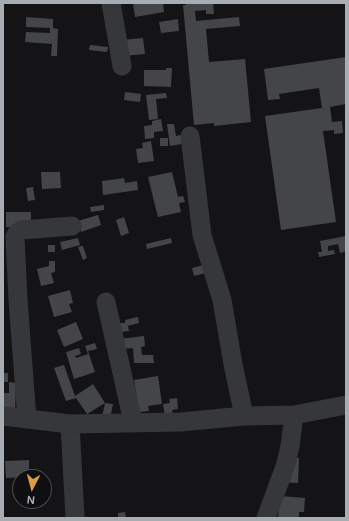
<!DOCTYPE html>
<html>
<head>
<meta charset="utf-8">
<style>
  body { margin:0 }
  #map { position:relative; width:349px; height:521px; overflow:hidden; background:#141416; font-family:"DM Sans",sans-serif }
  canvas { display:block }
  .frame { position:absolute; inset:0; border:4px solid #a8adb4; pointer-events:none }
  .north { position:absolute; left:12px; top:469px; width:40px; height:40px; box-sizing:border-box; background:#0f0f11; border:1px solid #4c4e52; border-radius:50%; rotate:186deg; font-size:11px; font-weight:700; line-height:16px; text-align:center; color:#a8adb4 }
  .north::after { content:''; display:block; margin:auto; width:14px; height:18px; background:#db9b47; clip-path:polygon(50% 0,100% 100%,50% 72%,0 100%) }
</style>
</head>
<body>
<div id="map">
<canvas width="349" height="521"></canvas>
<div class="frame"></div>
<div class="north">N</div>
</div>
<script>
const ctx = document.querySelector('canvas').getContext('2d');
ctx.lineJoin = 'round';
function paint(path, color) { ctx.fillStyle = color; ctx.fill(path, 'evenodd'); }
const poly = rows => new Path2D(rows.map(r => 'M' + r).join(''));
function stroke(path, color, width, dash) { ctx.strokeStyle = color; ctx.lineWidth = width; ctx.lineCap = dash ? 'butt' : 'round'; ctx.setLineDash(dash || []); ctx.stroke(path); }
paint(poly([
  [133,3,163,3,164,12,135,17],
  [186,3,213,3,214,14,206,14,206,10,195,11,196,21,239,17,240,26,206,29,209,62,245,59,251,122,214,126,214,123,194,125,183,5,186,5],
  [26,17,53,19,53,28,58,29,57,56,51,56,52,44,25,42,26,32,50,33,50,28,26,27],
  [178,19,179,31,161,33,159,22],
  [143,38,145,54,123,56,122,40],
  [90,45,108,47,107,52,89,50],
  [346,57,346,104,330,107,332,122,342,121,343,133,334,134,334,130,323,131,336,222,281,230,265,116,322,108,319,88,279,94,280,99,268,100,264,69],
  [166,68,172,68,171,87,144,86,144,70,166,70],
  [125,92,141,94,140,102,124,100],
  [166,93,167,98,156,99,158,119,149,120,146,95],
  [161,119,163,131,154,132,154,138,145,139,144,126,152,125,152,121],
  [167,124,174,124,176,136,181,135,182,144,170,146],
  [160,138,168,138,168,146,160,146],
  [151,141,154,161,138,163,136,149,143,148,142,143],
  [41,172,60,172,61,188,42,189],
  [172,172,178,197,183,196,185,202,179,203,181,212,158,217,148,177],
  [124,178,125,183,137,181,138,190,103,195,102,181],
  [33,187,35,200,28,201,26,188],
  [104,205,104,210,91,212,90,207],
  [6,212,31,212,31,227,6,227],
  [98,215,101,225,81,232,78,221],
  [124,217,129,233,121,236,116,220],
  [346,236,346,251,340,253,338,244,328,246,328,251,334,250,335,254,319,257,318,252,322,252,320,241],
  [78,238,80,245,62,250,60,242],
  [171,238,172,243,147,249,146,244],
  [48,245,55,245,55,252,48,252],
  [81,246,83,246,87,258,83,260,78,247],
  [49,261,55,261,55,272,51,273,54,283,41,286,37,269,49,266],
  [204,265,206,273,194,276,192,268],
  [70,290,73,303,69,304,72,312,54,317,48,296],
  [138,317,139,323,127,326,128,326,129,331,120,332,118,323,125,323,125,320],
  [76,322,83,339,64,347,57,330],
  [144,336,145,346,141,347,142,355,153,355,154,363,134,363,133,348,121,349,120,339],
  [95,343,97,349,88,351,95,372,74,379,66,352,79,348,81,354,75,356,76,358,88,354,85,346],
  [64,365,75,396,93,384,105,403,113,404,110,419,102,417,105,403,87,414,76,398,66,401,54,368],
  [3,373,8,373,8,382,3,382],
  [158,376,162,404,148,406,149,411,139,412,134,380],
  [9,382,16,383,15,414,3,414,3,393,9,393],
  [177,398,178,409,172,410,173,415,165,417,163,404,170,403,169,399],
  [289,458,299,458,298,483,279,482],
  [29,460,29,477,6,478,5,461],
  [280,496,305,498,304,512,299,512,299,518,278,518],
  [125,512,126,518,118,518,118,513]
]), '#434548');
stroke(poly([
  [111,3,122,66],
  [190,136,202,235,222,300,233,364,244,416],
  [106,302,133,422],
  [3,416,70,424,181,422,244,416,294,415,346,405],
  [27,419,18,300,15,237,17,233,22,230,72,226],
  [70,424,75,518],
  [266,518,286,464,290,446,294,415]
]), '#36373a', 19);
</script>
</body>
</html>
